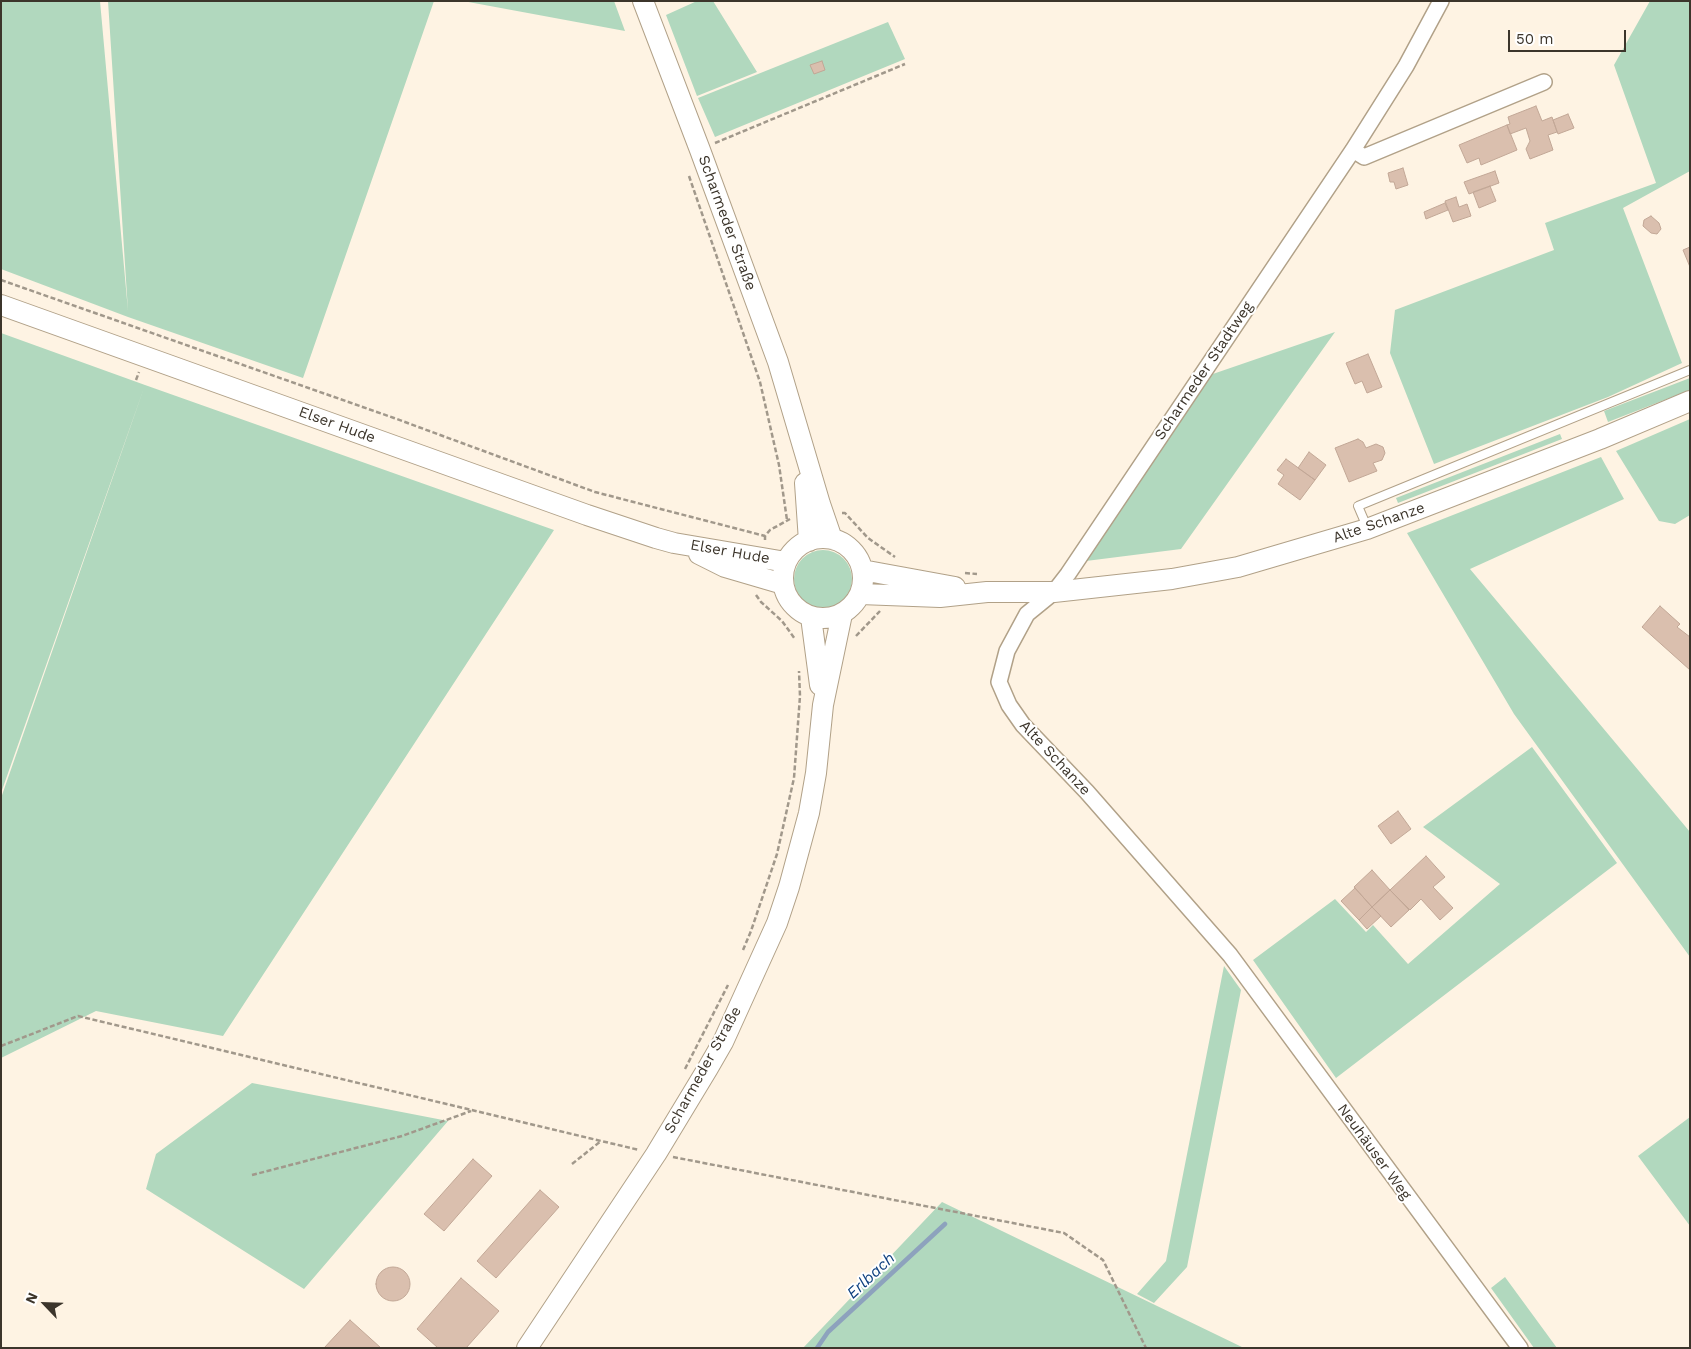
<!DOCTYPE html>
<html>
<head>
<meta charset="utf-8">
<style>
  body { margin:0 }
  #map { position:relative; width:1691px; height:1349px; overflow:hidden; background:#fef3e3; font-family:"Work Sans",sans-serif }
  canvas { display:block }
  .frame { position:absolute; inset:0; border:2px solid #3c352b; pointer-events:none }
  .north { position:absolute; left:20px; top:1279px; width:50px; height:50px; -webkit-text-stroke:4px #fff; paint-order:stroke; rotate:294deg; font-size:14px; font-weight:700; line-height:20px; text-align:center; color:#3c352b }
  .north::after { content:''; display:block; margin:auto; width:18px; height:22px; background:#3c352b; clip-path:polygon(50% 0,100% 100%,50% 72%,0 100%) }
  .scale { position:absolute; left:1508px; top:30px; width:118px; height:22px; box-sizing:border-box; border:2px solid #3c352b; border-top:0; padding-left:6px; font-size:15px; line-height:18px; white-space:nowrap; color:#3c352b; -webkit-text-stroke:4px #fff; paint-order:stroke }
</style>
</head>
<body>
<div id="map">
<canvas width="1691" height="1349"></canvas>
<div class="frame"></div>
<div class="north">N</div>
<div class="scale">50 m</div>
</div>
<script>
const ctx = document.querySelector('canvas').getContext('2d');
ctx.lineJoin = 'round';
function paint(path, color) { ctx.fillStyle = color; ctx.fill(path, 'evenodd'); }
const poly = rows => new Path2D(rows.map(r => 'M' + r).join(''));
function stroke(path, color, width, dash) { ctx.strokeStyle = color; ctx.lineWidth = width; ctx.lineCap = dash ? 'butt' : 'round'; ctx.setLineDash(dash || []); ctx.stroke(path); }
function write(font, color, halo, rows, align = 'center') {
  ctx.font = font + ' "Work Sans",sans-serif'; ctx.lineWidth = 4; ctx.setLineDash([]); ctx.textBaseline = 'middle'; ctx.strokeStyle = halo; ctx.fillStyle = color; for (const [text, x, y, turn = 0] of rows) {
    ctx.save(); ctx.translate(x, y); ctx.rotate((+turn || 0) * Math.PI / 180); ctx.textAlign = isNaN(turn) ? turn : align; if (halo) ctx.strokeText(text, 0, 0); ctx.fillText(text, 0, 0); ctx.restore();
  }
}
paint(poly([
  [1,1,100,1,128,311,108,1,434,1,303,378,128,317,1,269],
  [463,1,614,1,625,31],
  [697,1,713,1,757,72,697,96,666,15],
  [1650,1,1690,1,1690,171,1623,208,1682,363,1608,397,1434,464,1390,353,1395,310,1554,250,1545,223,1656,183,1614,65],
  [888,22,905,59,715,137,698,98],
  [1335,332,1181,549,1086,561,1207,376],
  [1,333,145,385,1,793],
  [1690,378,1690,390,1608,422,1604,411],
  [145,385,554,530,223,1036,96,1011,1,1058,1,798],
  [1690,419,1690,515,1675,524,1659,521,1616,451],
  [1560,434,1562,439,1398,503,1396,498],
  [1601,457,1624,499,1470,569,1690,832,1690,957,1514,714,1407,533],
  '794 579a29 29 0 1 1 58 0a29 29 0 1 1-58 0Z',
  [1532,747,1617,863,1336,1078,1253,960,1335,899,1366,932,1373,925,1408,964,1500,884,1423,827],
  [1224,966,1241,990,1187,1267,1154,1303,1137,1294,1166,1261],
  [252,1083,448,1121,304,1289,146,1189,156,1154],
  [1690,1117,1690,1226,1638,1156],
  [942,1202,1244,1348,803,1348],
  [1505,1277,1557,1348,1534,1348,1491,1288]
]), '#b1d8be');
stroke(poly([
  [817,1348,828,1332,945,1224]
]), '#8da2bd', 4.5);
const building = poly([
  [822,61,825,70,814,74,810,65,822,61],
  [1536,106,1542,121,1552,117,1557,132,1548,135,1553,150,1530,159,1526,149,1530,141,1526,128,1510,134,1507,125,1510,124,1508,117,1536,106],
  [1568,114,1574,128,1558,134,1553,120,1568,114],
  [1507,125,1517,150,1481,165,1479,158,1467,163,1459,145,1507,125],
  [1403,168,1408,185,1396,189,1394,182,1390,182,1388,173,1403,168],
  [1495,171,1499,183,1469,194,1464,182,1495,171],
  [1490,186,1496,201,1479,208,1473,192,1490,186],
  [1456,197,1459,207,1467,204,1471,216,1453,222,1445,201,1456,197],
  [1445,203,1448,210,1426,219,1424,212,1445,203],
  [1651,216,1659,223,1661,229,1657,234,1651,233,1643,226,1644,220,1651,216],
  [1690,247,1690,267,1683,250,1690,247],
  [1368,354,1382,387,1367,393,1362,381,1355,384,1346,363,1368,354],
  [1358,439,1363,442,1366,448,1376,444,1383,447,1385,453,1382,460,1373,463,1377,471,1349,482,1335,448,1358,439],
  [1309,452,1326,465,1315,480,1298,468,1309,452],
  [1286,459,1315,480,1300,500,1278,484,1284,475,1277,470,1286,459],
  [1660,606,1680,624,1677,627,1690,637,1690,670,1642,627,1660,606],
  [1398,811,1411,829,1391,844,1378,826,1398,811],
  [1426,856,1445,877,1433,887,1453,908,1440,920,1421,899,1410,910,1390,890,1426,856],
  [1372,870,1390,890,1372,907,1354,887,1372,870],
  [1355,888,1372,907,1359,920,1341,901,1355,888],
  [1390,890,1409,910,1391,927,1372,907,1390,890],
  [1372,907,1381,916,1367,929,1359,920,1372,907],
  [473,1159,492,1176,444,1231,424,1214,473,1159],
  [540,1190,559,1207,496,1278,477,1261,540,1190],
  '376 1284a17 17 0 1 1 34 0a17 17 0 1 1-34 0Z',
  [461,1278,499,1311,466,1348,438,1348,417,1329,461,1278],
  [350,1320,381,1348,324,1348,350,1320]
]);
paint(building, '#dabfae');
stroke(building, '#c2a796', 1);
const lane = poly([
  [1367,527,1358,506,1690,370]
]);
const street = poly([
  [1441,1,1406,66,1353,150,1068,574,1054,592,1027,614,1007,651,999,682,1009,705,1023,725,1087,792,1230,955,1520,1348],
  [1353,150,1364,157,1544,82]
]);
const secondary = poly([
  [643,1,700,150,778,362,820,504,832,539],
  [1,305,587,515,656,538,674,543,786,562],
  [805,483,809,541],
  '783 578a40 40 0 1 1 80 0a40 40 0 1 1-80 0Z',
  [699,554,725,567,783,584],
  [862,570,955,587],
  [860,594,940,597,987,592,1054,592,1172,579,1238,567,1367,529,1600,439,1690,401],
  [811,617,820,685],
  [527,1348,656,1154,708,1068,723,1042,777,923,789,887,809,813,816,773,823,705,842,614]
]);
stroke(lane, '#b1a188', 10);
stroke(street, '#b1a188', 18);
stroke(secondary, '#b1a188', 22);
stroke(poly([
  [715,143,905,64],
  [689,176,760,382,779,465,787,520],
  [1,280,394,418,595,492,765,536],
  [136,380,139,372],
  [842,513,845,513,868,538,895,557],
  [765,540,765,536,770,530,790,519],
  [965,573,977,574],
  [756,595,761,602,782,621,795,639],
  [856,636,880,611],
  [743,950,751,931,777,854,794,778,800,696,799,671],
  [1,1046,78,1016,639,1150],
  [685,1069,728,985],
  [673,1157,1064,1233,1103,1260,1146,1348],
  [572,1164,601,1141],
  [252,1175,402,1136,471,1111]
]), '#a1988b', 2.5, [5, 2.5]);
stroke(lane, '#fff', 8);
stroke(street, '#fff', 15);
stroke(secondary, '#fff', 20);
write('15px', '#3c352b', '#fff', [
  ["Scharmeder Straße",727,223,70],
  ["Scharmeder Stadtweg",1204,371,-56],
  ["Elser Hude",337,425,20],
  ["Alte Schanze",1379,523,-19],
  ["Elser Hude",730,552,10],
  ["Alte Schanze",1055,758,47],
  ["Scharmeder Straße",703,1070,-61],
  ["Neuhäuser Weg",1374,1152,54]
]);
write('italic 16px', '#0e407f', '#fff', [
  ["Erlbach",871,1276,-43]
]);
</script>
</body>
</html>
